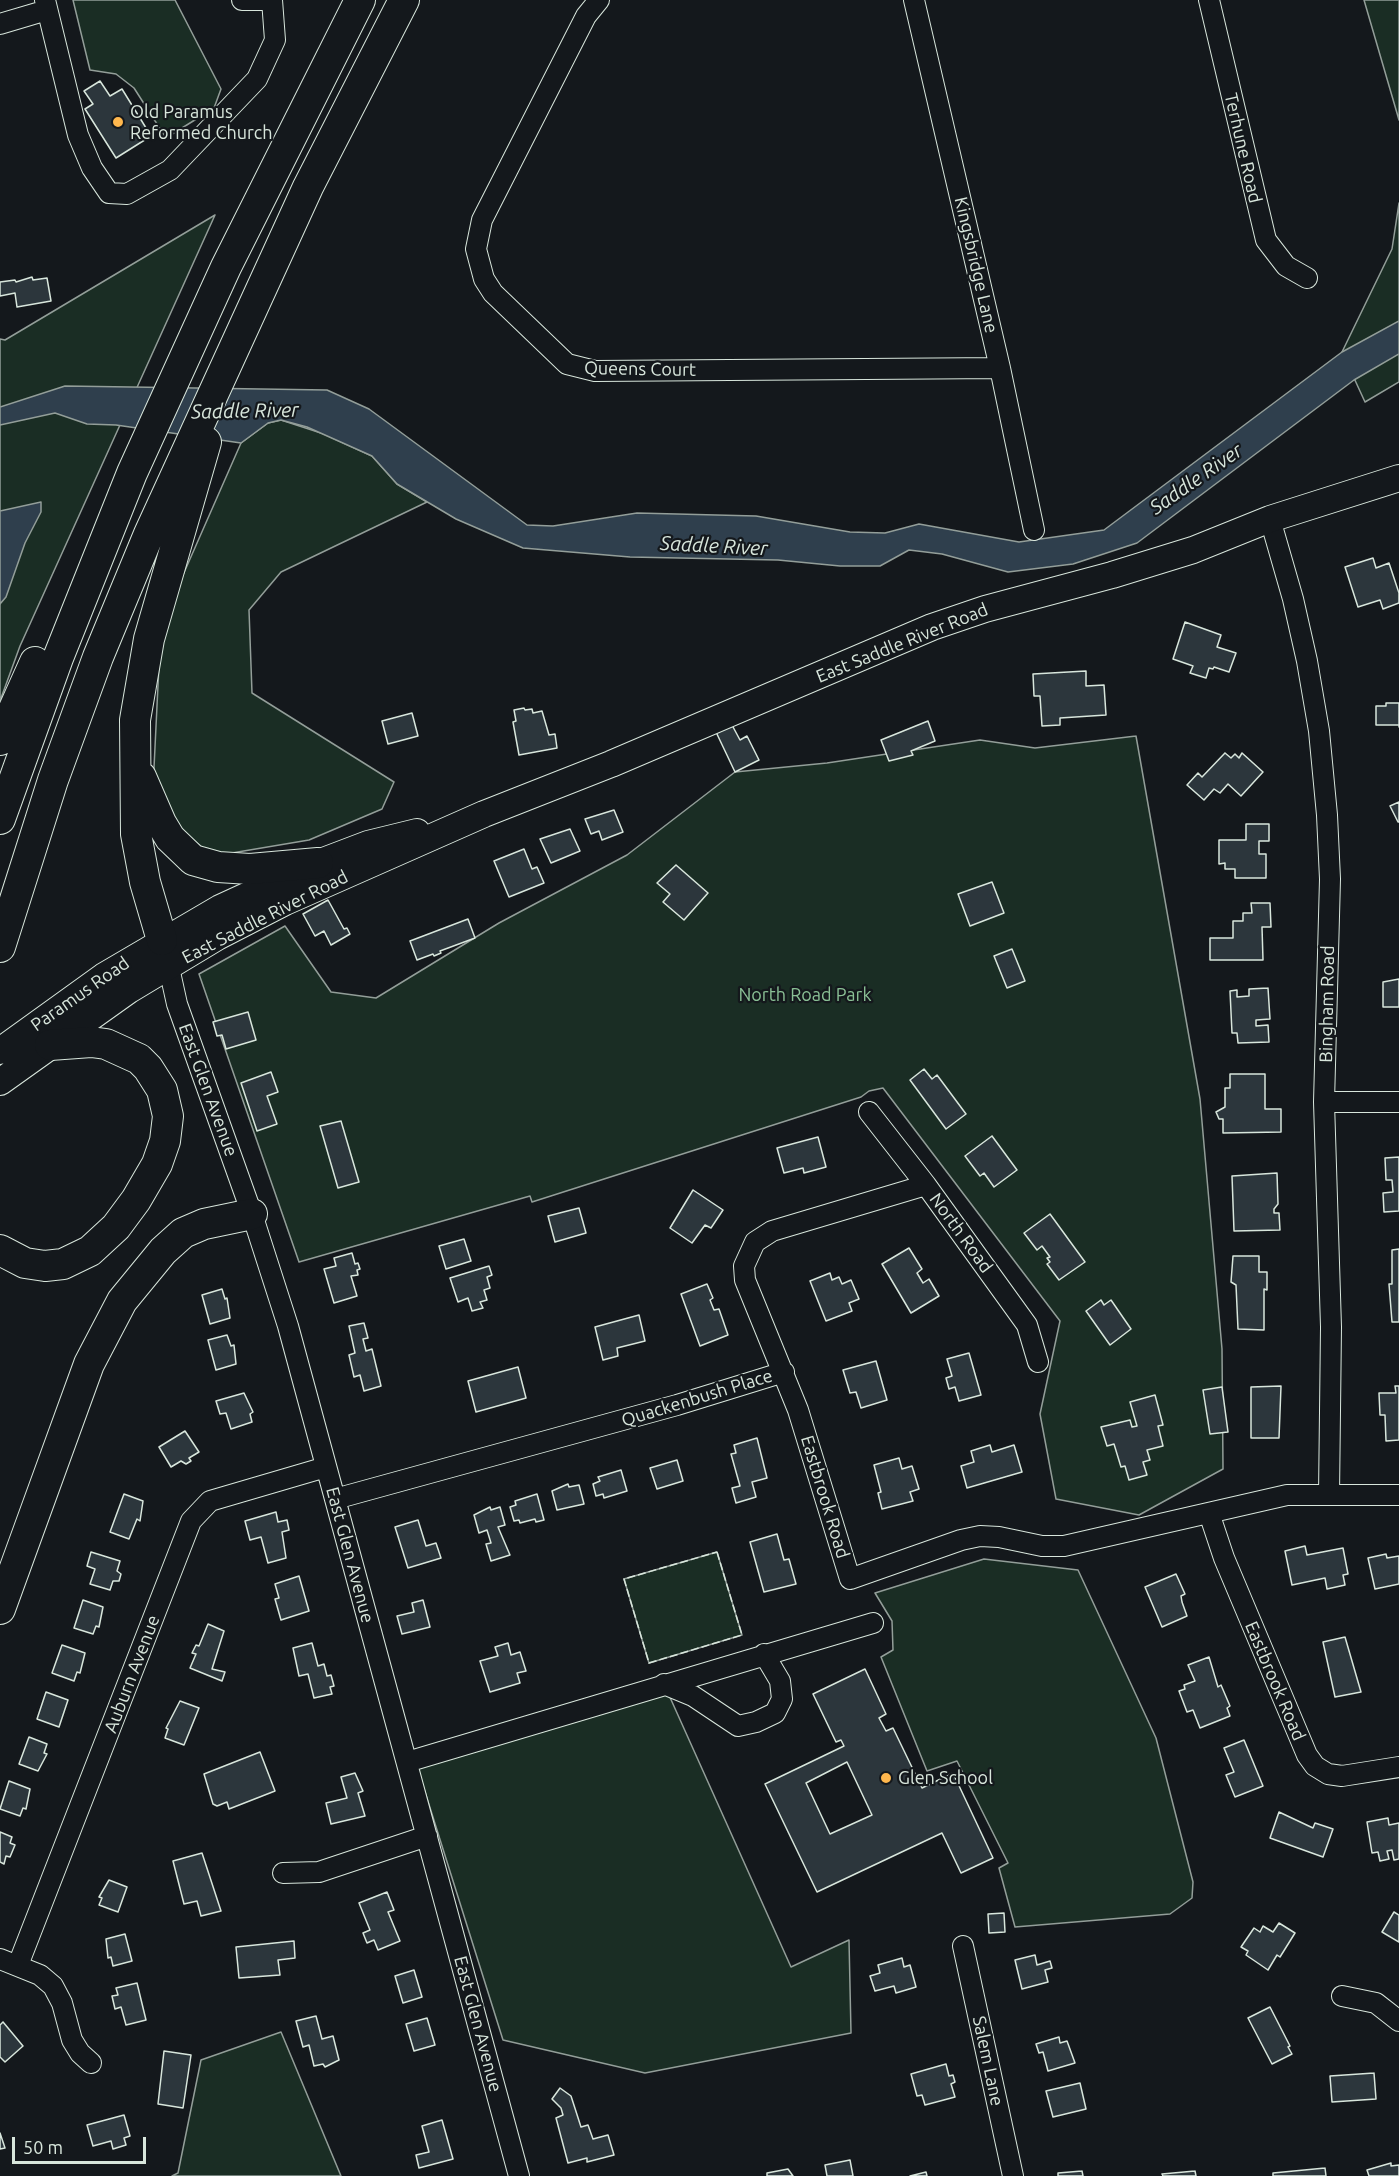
<!DOCTYPE html>
<html>
<head>
<meta charset="utf-8">
<style>
  body { margin:0 }
  #map { position:relative; width:1399px; height:2176px; overflow:hidden; background:#14181c; font-family:Ubuntu,sans-serif }
  canvas { display:block }
  .scale { position:absolute; left:12px; top:2137px; width:134px; height:27px; box-sizing:border-box; border:3px solid #d8e6dc; border-top:0; padding-left:8px; font-size:18px; line-height:21px; white-space:nowrap; color:#d8e6dc; -webkit-text-stroke:4px #14181c; paint-order:stroke }
</style>
</head>
<body>
<div id="map">
<canvas width="1399" height="2176"></canvas>
<div class="scale">50 m</div>
</div>
<script>
const ctx = document.querySelector('canvas').getContext('2d');
ctx.lineJoin = 'round';
function paint(path, color) { ctx.fillStyle = color; ctx.fill(path, 'evenodd'); }
const poly = rows => new Path2D(rows.map(r => 'M' + r).join(''));
function stroke(path, color, width, dash) { ctx.strokeStyle = color; ctx.lineWidth = width; ctx.lineCap = dash ? 'butt' : 'round'; ctx.setLineDash(dash || []); ctx.stroke(path); }
function write(font, color, halo, rows, align = 'center') {
  ctx.font = font + ' Ubuntu,sans-serif'; ctx.lineWidth = 4.5; ctx.setLineDash([]); ctx.textBaseline = 'middle'; ctx.strokeStyle = halo; ctx.fillStyle = color; for (const [text, x, y, turn = 0] of rows) {
    ctx.save(); ctx.translate(x, y); ctx.rotate((+turn || 0) * Math.PI / 180); ctx.textAlign = isNaN(turn) ? turn : align; if (halo) ctx.strokeText(text, 0, 0); ctx.fillText(text, 0, 0); ctx.restore();
  }
}
const green = poly([
  [73,0,175,0,221,89,214,108,166,138,134,88,116,74,90,70,73,0],
  [1364,0,1399,0,1399,120,1364,0],
  [1399,203,1399,382,1365,402,1342,352,1392,249,1399,203],
  [215,215,20,646,0,701,0,339,5,340,215,215],
  [281,420,324,434,372,456,397,484,427,502,281,572,249,610,252,693,394,782,382,809,309,840,214,856,152,809,160,644,150,650,241,443,268,423,281,420],
  [1136,736,1200,1099,1222,1349,1223,1469,1139,1515,1056,1499,1040,1414,1060,1321,883,1088,869,1091,861,1097,532,1202,530,1196,299,1262,199,974,285,926,331,992,376,998,499,923,627,855,735,772,827,763,980,740,1035,748,1136,736],
  [717,1552,742,1635,649,1663,624,1579,717,1552],
  [984,1559,1078,1570,1156,1738,1193,1882,1192,1898,1170,1914,1015,1927,999,1868,1008,1863,957,1761,927,1771,881,1657,893,1650,892,1621,875,1593,984,1559],
  [664,1684,791,1967,849,1940,851,2033,645,2073,503,2040,415,1760,664,1684],
  [281,2032,341,2176,172,2176,178,2173,201,2060,281,2032]
]);
paint(green, '#1a2d24');
stroke(green, '#939e99', 1.5);
const water = poly([
  [1399,321,1399,354,1354,380,1137,543,1073,564,1008,572,942,554,909,550,880,566,840,566,778,560,630,557,523,548,456,519,397,484,372,456,307,427,281,420,268,423,241,443,116,425,87,424,55,413,0,425,0,407,65,386,327,390,369,409,527,525,553,526,637,513,756,516,850,532,885,533,919,524,1019,542,1104,530,1342,352,1399,321],
  [41,502,41,512,25,543,6,597,0,604,0,511,41,502]
]);
paint(water, '#2f3f4d');
stroke(water, '#939e99', 1.5);
const building = poly([
  [100,81,110,96,122,89,151,136,116,158,85,109,93,104,84,91,100,81],
  [32,277,33,280,47,278,51,301,17,307,15,293,0,296,0,282,15,280,16,282,32,277],
  [1373,558,1376,568,1389,563,1399,593,1399,603,1383,609,1380,600,1358,607,1345,567,1373,558],
  [1185,622,1221,635,1217,647,1236,653,1229,672,1214,667,1213,669,1209,668,1206,678,1190,673,1193,666,1173,659,1185,622],
  [1086,671,1086,686,1104,685,1106,715,1060,718,1060,725,1042,726,1040,696,1034,696,1033,674,1086,671],
  [1386,703,1399,703,1399,727,1399,725,1376,725,1376,706,1386,706,1386,703],
  [524,708,525,710,532,709,533,713,542,711,549,735,555,734,557,748,519,755,513,722,516,721,514,710,524,708],
  [412,713,418,736,388,744,382,721,412,713],
  [928,721,935,741,911,751,913,755,889,761,881,740,928,721],
  [732,725,740,740,747,736,759,760,735,772,716,732,732,725],
  [1225,753,1231,758,1235,754,1239,758,1242,753,1263,772,1241,796,1228,784,1220,793,1214,789,1204,800,1187,785,1198,773,1202,777,1225,753],
  [1399,802,1399,822,1398,822,1390,806,1399,802],
  [614,810,623,832,602,840,599,831,591,834,585,819,614,810],
  [1246,824,1269,824,1269,841,1259,841,1259,854,1266,854,1266,878,1235,878,1235,869,1225,869,1225,863,1219,864,1219,840,1246,840,1246,824],
  [570,829,580,851,551,863,540,839,570,829],
  [524,849,532,869,537,867,544,883,509,897,494,861,524,849],
  [676,865,708,893,684,920,663,902,670,894,657,883,676,865],
  [992,882,1004,913,970,926,958,894,992,882],
  [328,900,344,929,347,928,350,934,331,945,324,931,315,936,303,914,328,900],
  [1251,903,1270,903,1271,927,1262,927,1263,960,1210,960,1210,938,1233,938,1233,921,1243,921,1243,913,1252,913,1251,903],
  [468,919,475,938,440,951,441,953,434,956,433,954,417,960,410,941,468,919],
  [1012,949,1025,981,1007,988,994,956,1012,949],
  [1399,979,1399,1007,1383,1007,1383,982,1399,979],
  [1268,988,1270,1019,1256,1020,1256,1026,1268,1025,1269,1042,1238,1043,1237,1033,1232,1033,1230,991,1237,990,1237,997,1249,996,1249,989,1268,988],
  [248,1012,256,1040,226,1049,222,1035,217,1036,213,1022,248,1012],
  [924,1069,932,1079,937,1075,966,1114,946,1129,910,1080,924,1069],
  [271,1072,278,1092,267,1096,277,1124,257,1131,241,1083,271,1072],
  [1230,1074,1265,1074,1265,1109,1281,1109,1281,1132,1223,1133,1223,1119,1219,1119,1216,1112,1225,1107,1225,1088,1230,1088,1230,1074],
  [341,1121,359,1182,338,1188,320,1126,341,1121],
  [992,1136,1017,1170,994,1187,984,1173,980,1176,965,1156,992,1136],
  [818,1137,826,1167,804,1173,803,1168,784,1173,777,1148,818,1137],
  [1399,1157,1399,1211,1384,1212,1383,1193,1393,1192,1392,1180,1386,1180,1385,1158,1399,1157],
  [1277,1173,1278,1204,1274,1209,1274,1213,1279,1213,1280,1230,1234,1231,1232,1176,1277,1173],
  [693,1190,723,1210,711,1228,705,1225,692,1243,670,1228,693,1190],
  [579,1208,586,1233,555,1242,548,1216,579,1208],
  [1050,1214,1085,1262,1059,1280,1047,1264,1050,1262,1047,1258,1050,1257,1042,1246,1037,1250,1024,1233,1050,1214],
  [464,1239,471,1261,446,1269,439,1246,464,1239],
  [909,1248,922,1269,917,1273,923,1283,929,1279,939,1296,911,1313,882,1264,909,1248],
  [1399,1249,1399,1322,1392,1322,1389,1284,1392,1284,1392,1250,1399,1249],
  [352,1253,355,1264,358,1263,360,1269,357,1270,358,1275,351,1276,357,1296,334,1303,324,1269,336,1266,334,1258,352,1253],
  [1233,1256,1259,1256,1259,1272,1267,1272,1267,1290,1264,1289,1264,1330,1238,1329,1236,1285,1231,1282,1233,1256],
  [489,1266,492,1275,487,1277,490,1288,484,1290,487,1300,480,1302,483,1308,472,1311,468,1298,458,1302,450,1278,489,1266],
  [830,1273,832,1280,839,1277,842,1284,851,1280,859,1299,849,1303,852,1311,826,1321,810,1281,830,1273],
  [707,1284,713,1298,710,1300,714,1310,719,1309,728,1335,700,1346,681,1294,707,1284],
  [222,1289,225,1299,227,1298,230,1318,210,1324,202,1295,222,1289],
  [1101,1300,1104,1305,1111,1300,1131,1329,1110,1345,1086,1311,1101,1300],
  [639,1315,645,1341,617,1348,618,1356,603,1360,595,1327,639,1315],
  [364,1323,368,1338,363,1339,366,1351,372,1349,381,1386,364,1391,360,1375,354,1377,349,1355,355,1353,349,1326,364,1323],
  [227,1335,231,1346,234,1345,236,1364,216,1370,208,1340,227,1335],
  [969,1353,981,1395,959,1401,955,1387,949,1389,946,1378,952,1376,947,1359,969,1353],
  [876,1361,887,1400,861,1408,856,1392,850,1393,843,1370,876,1361],
  [518,1367,526,1398,476,1412,468,1381,518,1367],
  [1281,1386,1279,1438,1251,1438,1251,1387,1281,1386],
  [1395,1386,1399,1386,1399,1440,1386,1441,1385,1415,1380,1415,1379,1393,1396,1393,1395,1386],
  [1222,1387,1228,1432,1210,1434,1203,1390,1222,1387],
  [244,1393,253,1412,250,1414,252,1422,231,1429,226,1413,220,1414,216,1401,244,1393],
  [1155,1395,1163,1425,1158,1426,1163,1446,1147,1450,1150,1460,1143,1462,1147,1475,1129,1480,1125,1466,1121,1467,1114,1444,1107,1446,1101,1427,1130,1420,1132,1427,1137,1426,1130,1402,1155,1395],
  [185,1431,199,1452,189,1458,191,1461,186,1464,181,1461,171,1467,159,1447,185,1431],
  [757,1438,767,1478,752,1482,756,1497,736,1503,732,1488,740,1486,731,1454,736,1453,734,1445,757,1438],
  [990,1445,992,1452,1014,1445,1022,1472,967,1488,961,1466,974,1462,971,1451,990,1445],
  [899,1458,902,1469,912,1466,919,1489,910,1492,913,1501,882,1509,878,1493,881,1492,874,1465,899,1458],
  [677,1460,683,1481,657,1489,650,1468,677,1460],
  [621,1470,627,1491,604,1498,603,1494,596,1496,593,1484,600,1481,598,1477,621,1470],
  [568,1484,569,1487,579,1485,584,1504,557,1510,552,1491,568,1484],
  [124,1494,143,1501,140,1521,137,1519,129,1539,110,1532,124,1494],
  [537,1494,544,1520,536,1522,535,1519,520,1523,519,1520,514,1521,510,1507,516,1505,515,1501,537,1494],
  [490,1507,491,1510,500,1507,505,1525,498,1527,510,1555,491,1561,486,1544,491,1543,487,1530,479,1533,474,1515,490,1507],
  [276,1512,278,1522,287,1520,289,1530,282,1532,286,1558,268,1563,261,1537,250,1540,245,1521,276,1512],
  [418,1520,426,1546,436,1543,441,1558,408,1568,395,1527,418,1520],
  [777,1534,784,1560,789,1559,796,1584,764,1592,750,1542,777,1534],
  [1305,1546,1307,1555,1343,1548,1348,1574,1343,1575,1345,1585,1327,1589,1325,1578,1292,1585,1285,1551,1305,1546],
  [91,1552,120,1561,117,1571,121,1574,119,1581,113,1581,110,1590,90,1584,95,1569,87,1566,91,1552],
  [1386,1554,1387,1558,1399,1556,1399,1584,1375,1589,1368,1558,1386,1554],
  [1176,1574,1185,1594,1181,1596,1182,1602,1187,1616,1162,1627,1145,1587,1176,1574],
  [299,1576,309,1611,281,1620,275,1599,279,1598,275,1584,299,1576],
  [83,1600,103,1607,99,1627,96,1626,93,1634,74,1628,83,1600],
  [423,1600,430,1627,402,1634,397,1616,414,1612,412,1603,423,1600],
  [208,1624,224,1631,212,1669,225,1672,222,1681,190,1668,196,1654,192,1653,196,1645,199,1646,208,1624],
  [1345,1637,1361,1692,1335,1697,1323,1642,1345,1637],
  [312,1643,318,1666,324,1664,327,1676,331,1675,334,1686,330,1687,332,1694,314,1698,308,1674,299,1676,293,1648,312,1643],
  [508,1643,511,1655,520,1652,526,1671,517,1673,520,1683,490,1692,480,1661,498,1656,495,1647,508,1643],
  [62,1645,85,1653,80,1673,77,1672,74,1681,52,1673,62,1645],
  [1209,1657,1218,1687,1221,1685,1230,1706,1227,1708,1230,1716,1200,1728,1193,1710,1187,1712,1179,1691,1185,1689,1184,1685,1195,1681,1188,1665,1209,1657],
  [865,1669,886,1714,879,1718,886,1731,893,1728,922,1788,953,1773,993,1858,961,1873,942,1833,817,1892,765,1784,844,1746,841,1740,836,1742,813,1694,865,1669],
  [847,1762,872,1815,830,1834,806,1783,847,1762],
  [46,1692,68,1700,59,1727,37,1719,46,1692],
  [180,1701,199,1708,184,1745,165,1738,168,1729,166,1728,180,1701],
  [29,1737,47,1744,44,1753,47,1754,38,1771,19,1764,29,1737],
  [1244,1740,1263,1786,1235,1797,1226,1775,1234,1772,1224,1748,1244,1740],
  [260,1752,275,1791,229,1809,227,1802,217,1806,213,1804,204,1774,260,1752],
  [355,1773,363,1791,358,1793,365,1816,331,1824,326,1803,347,1798,341,1777,355,1773],
  [9,1781,30,1789,26,1809,23,1808,20,1816,0,1809,9,1781],
  [1279,1812,1313,1828,1315,1823,1333,1829,1323,1857,1270,1838,1279,1812],
  [1388,1818,1389,1825,1399,1823,1399,1859,1394,1860,1392,1850,1387,1851,1389,1859,1380,1861,1378,1852,1372,1853,1367,1822,1388,1818],
  [0,1832,12,1837,10,1843,15,1845,10,1857,6,1856,4,1864,0,1862,0,1832],
  [202,1853,221,1911,201,1916,197,1901,184,1904,173,1861,202,1853],
  [109,1880,127,1887,118,1912,99,1905,102,1898,99,1897,109,1880],
  [387,1892,394,1910,388,1912,400,1941,378,1950,374,1940,367,1943,363,1933,370,1930,359,1903,387,1892],
  [1394,1912,1399,1915,1399,1942,1382,1932,1394,1912],
  [1004,1913,1005,1932,989,1933,988,1914,1004,1913],
  [1279,1923,1295,1933,1280,1957,1277,1955,1268,1970,1246,1955,1248,1951,1241,1947,1254,1928,1260,1932,1263,1926,1273,1932,1279,1923],
  [125,1934,132,1961,113,1966,111,1957,108,1958,106,1939,125,1934],
  [294,1941,295,1958,278,1960,280,1975,239,1978,236,1947,294,1941],
  [1035,1955,1037,1965,1050,1961,1052,1968,1045,1970,1048,1982,1022,1989,1015,1960,1035,1955],
  [902,1958,904,1967,910,1965,916,1987,896,1993,894,1986,875,1991,870,1976,880,1973,878,1965,902,1958],
  [414,1970,422,1997,403,2003,395,1976,414,1970],
  [137,1983,146,2020,126,2025,121,2007,115,2009,112,1996,118,1995,116,1988,137,1983],
  [1270,2007,1290,2046,1288,2047,1292,2054,1272,2064,1248,2018,1270,2007],
  [316,2016,322,2039,333,2036,339,2060,325,2067,323,2064,314,2066,309,2045,303,2047,296,2021,316,2016],
  [427,2018,435,2045,414,2051,406,2024,427,2018],
  [3,2022,23,2046,5,2062,0,2057,0,2025,3,2022],
  [1059,2037,1060,2043,1067,2041,1075,2063,1048,2071,1043,2052,1039,2053,1036,2044,1059,2037],
  [164,2051,191,2055,183,2108,158,2104,164,2051],
  [946,2064,949,2076,953,2075,955,2082,951,2084,955,2097,925,2105,922,2095,917,2096,911,2074,946,2064],
  [1374,2073,1376,2099,1332,2102,1330,2076,1374,2073],
  [1080,2083,1086,2109,1053,2117,1046,2091,1080,2083],
  [560,2088,571,2096,581,2127,588,2125,593,2139,608,2135,614,2155,587,2162,587,2158,568,2163,556,2118,563,2115,561,2108,552,2099,560,2088],
  [124,2115,130,2136,124,2138,126,2145,113,2149,111,2141,93,2146,87,2125,124,2115],
  [442,2120,453,2159,419,2168,416,2155,429,2152,422,2126,442,2120],
  [0,2133,5,2148,0,2149,0,2133],
  [850,2160,853,2176,827,2176,825,2165,850,2160],
  [1391,2163,1391,2166,1399,2165,1399,2176,1369,2176,1367,2170,1391,2163],
  [1325,2168,1326,2176,1273,2176,1273,2173,1325,2168],
  [788,2169,793,2176,767,2176,767,2173,788,2169],
  [1082,2171,1083,2176,1058,2176,1058,2173,1082,2171],
  [1195,2171,1196,2176,1163,2176,1162,2174,1195,2171],
  [926,2172,927,2176,910,2176,926,2172]
]);
paint(building, '#2c363c');
stroke(building, '#d8e6dc', 1.5);
const minor = poly([
  [45,0,78,135,92,168,109,193,127,194,170,170,257,79,275,40,272,0],
  [242,0,264,0],
  [599,0,586,16,482,220,476,249,484,279,493,293,567,364,595,371,1000,368],
  [914,0,1000,368,1034,530],
  [1209,0,1266,240,1286,266,1307,278],
  [0,24,47,10],
  [1270,519,1293,599,1307,661,1319,731,1327,815,1330,879,1324,1102,1331,1327,1329,1495],
  [166,954,177,1004,252,1214,288,1326,519,2176],
  [1324,1102,1399,1102],
  [869,1112,926,1185,1027,1325,1038,1362],
  [926,1185,772,1231,755,1242,744,1266,745,1280,798,1410,850,1579,961,1540,980,1536,999,1537,1042,1546,1064,1546,1287,1495,1399,1495],
  [335,1499,677,1405,784,1372],
  [1209,1513,1224,1558,1307,1755,1315,1766,1328,1774,1342,1776,1399,1767],
  [664,1684,693,1696,738,1726,756,1722,775,1713,782,1699,780,1681,764,1654],
  [407,1762,873,1623],
  [283,1873,319,1872,427,1836],
  [963,1946,1013,2176],
  [0,1959,40,1975,53,1986,62,2003,72,2040,80,2053,91,2063],
  [18,1965,191,1521,210,1501,326,1467],
  [1342,1996,1376,2003,1399,2021]
]);
const major = poly([
  [0,1051,104,976,220,908,318,863,368,844,417,832],
  [0,1082,129,990,217,937,285,902,484,814,611,764,932,627,985,609,1112,575,1193,550,1270,519,1399,478]
]);
const highway = poly([
  [0,740,35,662],
  [141,777,161,823,170,838,193,860,218,867,250,869,318,863],
  [0,819,58,658,132,473,226,267,360,0],
  [162,940,145,882,136,834,135,720,149,639,206,442],
  [0,947,53,780,98,657,149,534,308,187,404,0],
  [0,1250,25,1263,45,1266,63,1264,90,1251,116,1227,136,1200,157,1164,165,1141,168,1116,162,1090,148,1068,139,1059,106,1044,91,1042,50,1045],
  [0,1609,89,1364,122,1301,163,1251,183,1233,204,1224,252,1214]
]);
stroke(minor, '#d8e6dc', 22);
stroke(major, '#d8e6dc', 28);
stroke(highway, '#d8e6dc', 32);
stroke(minor, '#14181c', 20);
stroke(major, '#14181c', 26);
stroke(highway, '#14181c', 30);
stroke(poly([
  [717,1552,742,1635,649,1663,624,1579,717,1552]
]), '#d8e6dc', 1.5, [8, 3]);
for (const [x, y, r, color] of [
  [118,122,6,"#ffb74d"],
  [886,1778,6,"#ffb74d"]
]) { const dot = new Path2D(); dot.arc(x, y, r, 0, 2 * Math.PI); ctx.fillStyle = color; ctx.fill(dot); stroke(dot, '#14181c', 2); }
write('18px', '#d8e6dc', '#14181c', [
  ["Old Paramus",130,112],
  ["Reformed Church",130,133],
  ["Glen School",898,1778]
], 'left');
write('18px', '#d8e6dc', '#14181c', [
  ["Terhune Road",1243,148,77],
  ["Kingsbridge Lane",976,265,77],
  ["Queens Court",640,369,1],
  ["East Saddle River Road",902,643,-22],
  ["East Saddle River Road",265,917,-27],
  ["Paramus Road",80,994,-35],
  ["Bingham Road",1327,1004,-89],
  ["East Glen Avenue",208,1090,70],
  ["North Road",961,1233,54],
  ["Quackenbush Place",697,1398,-17],
  ["Eastbrook Road",825,1497,73],
  ["East Glen Avenue",350,1555,75],
  ["Auburn Avenue",132,1674,-69],
  ["Eastbrook Road",1275,1681,67],
  ["East Glen Avenue",478,2024,75],
  ["Salem Lane",988,2061,78]
]);
write('18px', '#8ac095', '#14181c', [
  ["North Road Park",805,995]
]);
write('italic 20px', '#d8e6dc', '#14181c', [
  ["Saddle River",245,411,-1],
  ["Saddle River",1196,479,-35],
  ["Saddle River",714,546,3]
]);
</script>
</body>
</html>
